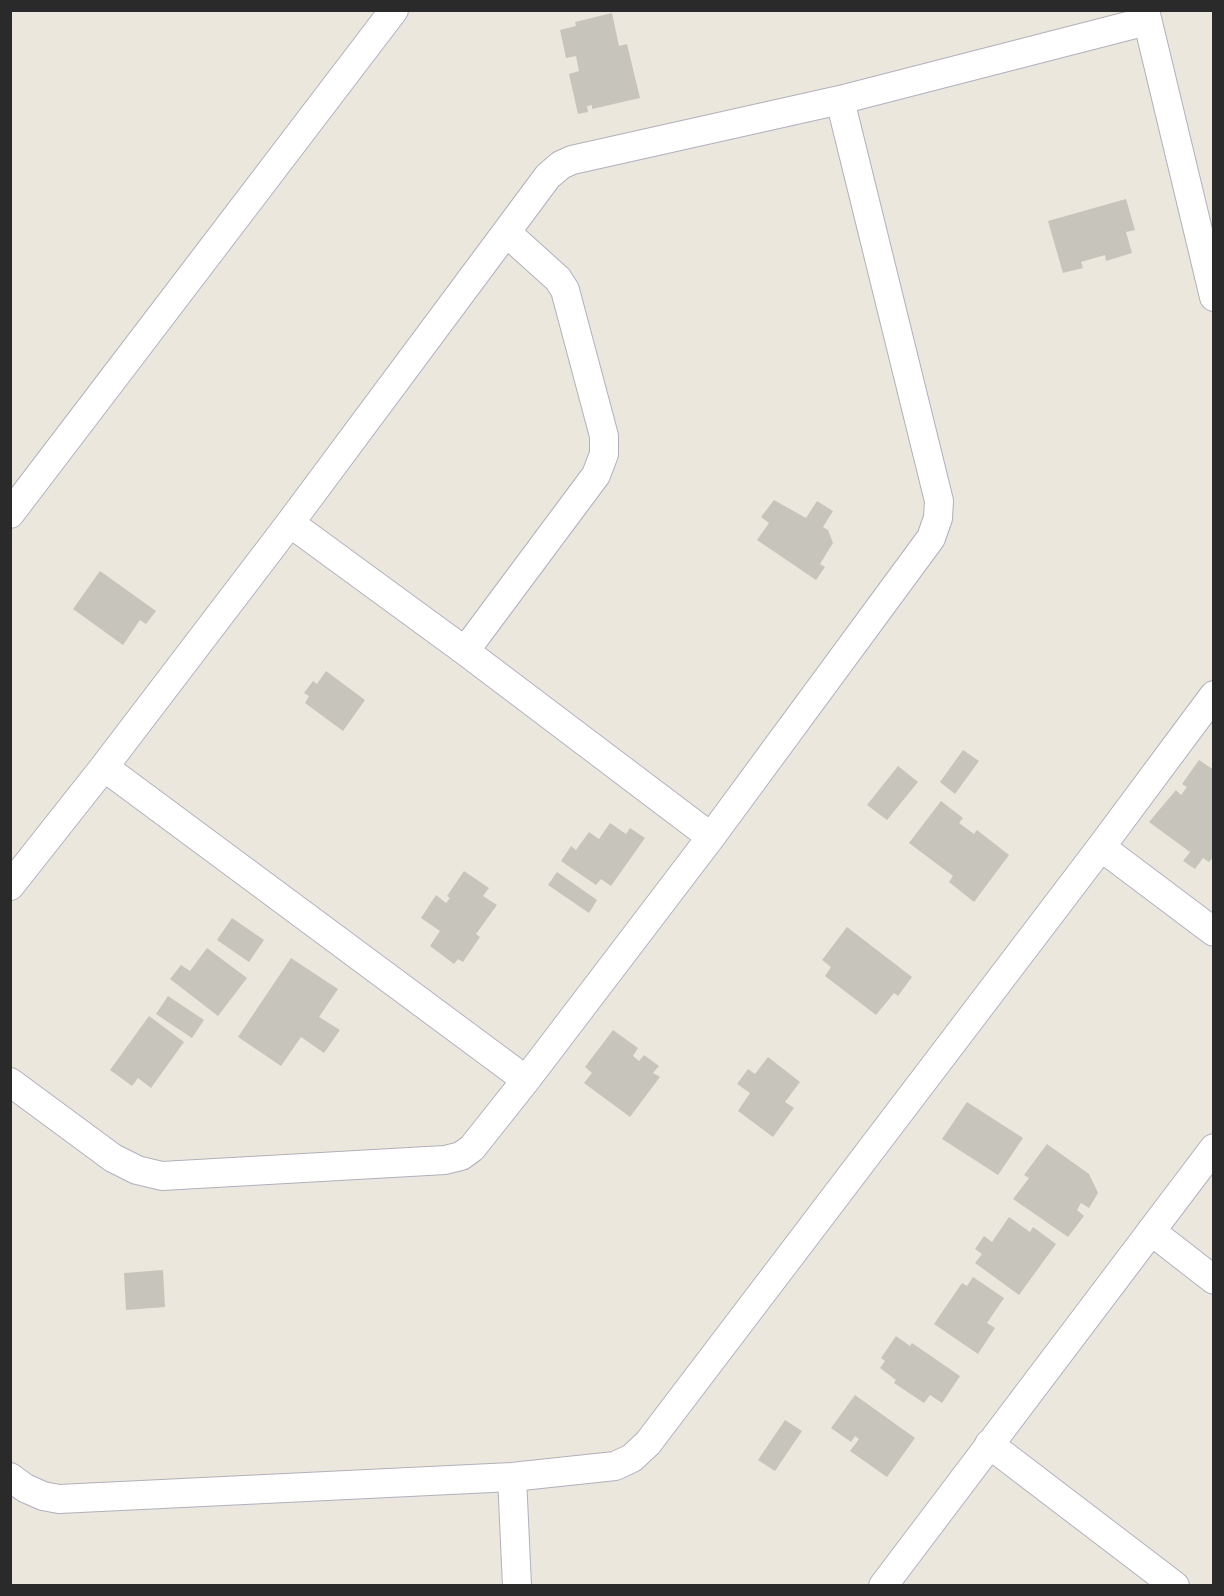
<!DOCTYPE html>
<html>
<head>
<meta charset="utf-8">
<style>
  body { margin:0 }
  #map { position:relative; width:1224px; height:1596px; overflow:hidden; background:#ece7dd; font-family:Mulish,sans-serif }
  canvas { display:block }
  .frame { position:absolute; inset:0; border:12px solid #2a2a2a; pointer-events:none }
</style>
</head>
<body>
<div id="map">
<canvas width="1224" height="1596"></canvas>
<div class="frame"></div>
</div>
<script>
const ctx = document.querySelector('canvas').getContext('2d');
ctx.lineJoin = 'round';
function paint(path, color) { ctx.fillStyle = color; ctx.fill(path, 'evenodd'); }
const poly = rows => new Path2D(rows.map(r => 'M' + r).join(''));
function stroke(path, color, width, dash) { ctx.strokeStyle = color; ctx.lineWidth = width; ctx.lineCap = dash ? 'butt' : 'round'; ctx.setLineDash(dash || []); ctx.stroke(path); }
paint(poly([
  [612,13,619,46,627,44,640,98,592,109,592,105,587,106,588,112,578,114,569,74,579,71,576,56,566,58,560,30,576,26,575,22],
  [1126,199,1135,230,1126,232,1132,253,1106,261,1105,255,1081,262,1083,268,1063,273,1048,221],
  [774,500,806,518,817,501,833,511,823,527,828,530,833,543,820,564,825,567,816,580,757,540,769,523,761,517],
  [100,571,156,611,146,624,140,620,123,645,73,609],
  [326,671,365,700,343,731,305,703,309,696,304,693,313,681,317,684],
  [963,750,979,761,955,794,940,782],
  [1199,760,1214,770,1214,856,1209,862,1203,858,1195,869,1183,861,1190,852,1149,822,1176,790,1181,795,1187,787,1182,784],
  [898,766,918,782,887,820,867,805],
  [941,801,963,818,959,823,974,834,977,830,1009,855,974,902,949,882,953,876,909,843],
  [610,823,626,834,630,828,645,838,611,886,601,879,596,885,561,861,571,846,576,850,589,832,599,839],
  [464,871,489,888,483,896,497,905,476,934,480,937,463,962,458,959,454,964,430,946,440,931,421,918,436,895,446,903,450,898,447,896],
  [557,872,597,900,589,913,548,885],
  [232,918,264,940,249,962,217,940],
  [847,927,912,977,898,996,894,993,876,1015,825,976,831,967,822,960],
  [207,948,247,978,218,1016,170,979,181,965,190,971],
  [291,958,338,989,319,1017,340,1030,324,1053,301,1037,281,1066,238,1037],
  [168,996,204,1020,192,1038,156,1014],
  [149,1016,184,1042,151,1088,138,1078,132,1086,110,1070],
  [613,1030,638,1048,633,1056,639,1061,644,1055,659,1066,653,1073,660,1077,630,1117,584,1083,592,1073,585,1067],
  [768,1057,800,1082,785,1102,794,1108,773,1137,738,1111,750,1093,737,1084,748,1069,755,1074],
  [967,1102,1023,1138,998,1175,942,1139],
  [1047,1144,1089,1174,1098,1193,1089,1208,1081,1203,1077,1210,1084,1216,1068,1237,1013,1199,1029,1178,1024,1175],
  [1009,1217,1030,1232,1033,1227,1056,1244,1019,1295,975,1263,982,1254,975,1249,984,1236,992,1242],
  [163,1270,165,1307,126,1310,124,1273],
  [973,1277,1004,1298,987,1323,995,1328,978,1354,934,1324,962,1283,967,1286],
  [896,1336,910,1346,912,1343,960,1376,942,1403,930,1395,924,1403,894,1383,896,1380,880,1368,885,1361,881,1358],
  [855,1395,915,1438,887,1477,850,1451,859,1439,855,1436,851,1442,831,1428],
  [785,1420,802,1431,775,1471,758,1460]
]), '#c7c4bc');
const minor = poly([
  [1145,10,1214,297],
  [10,514,394,10],
  [290,523,465,651,711,837],
  [465,651,596,475,604,454,604,436,565,290,558,279,507,233],
  [104,767,526,1080],
  [1101,847,1214,932],
  [10,886,104,767,290,523,548,176,561,165,572,160,840,100,1147,21],
  [10,1082,113,1158,137,1170,162,1176,445,1160,461,1156,472,1148,526,1080,711,837,931,538,938,518,939,501,840,100],
  [1151,1231,1214,1280],
  [989,1444,1175,1586],
  [10,1477,25,1488,43,1496,59,1499,512,1477,615,1466,632,1458,648,1443,1101,847,1214,695],
  [512,1477,517,1586],
  [883,1586,1214,1148]
]);
stroke(minor, '#b0b0bd', 30);
stroke(minor, '#fff', 28);
</script>
</body>
</html>
